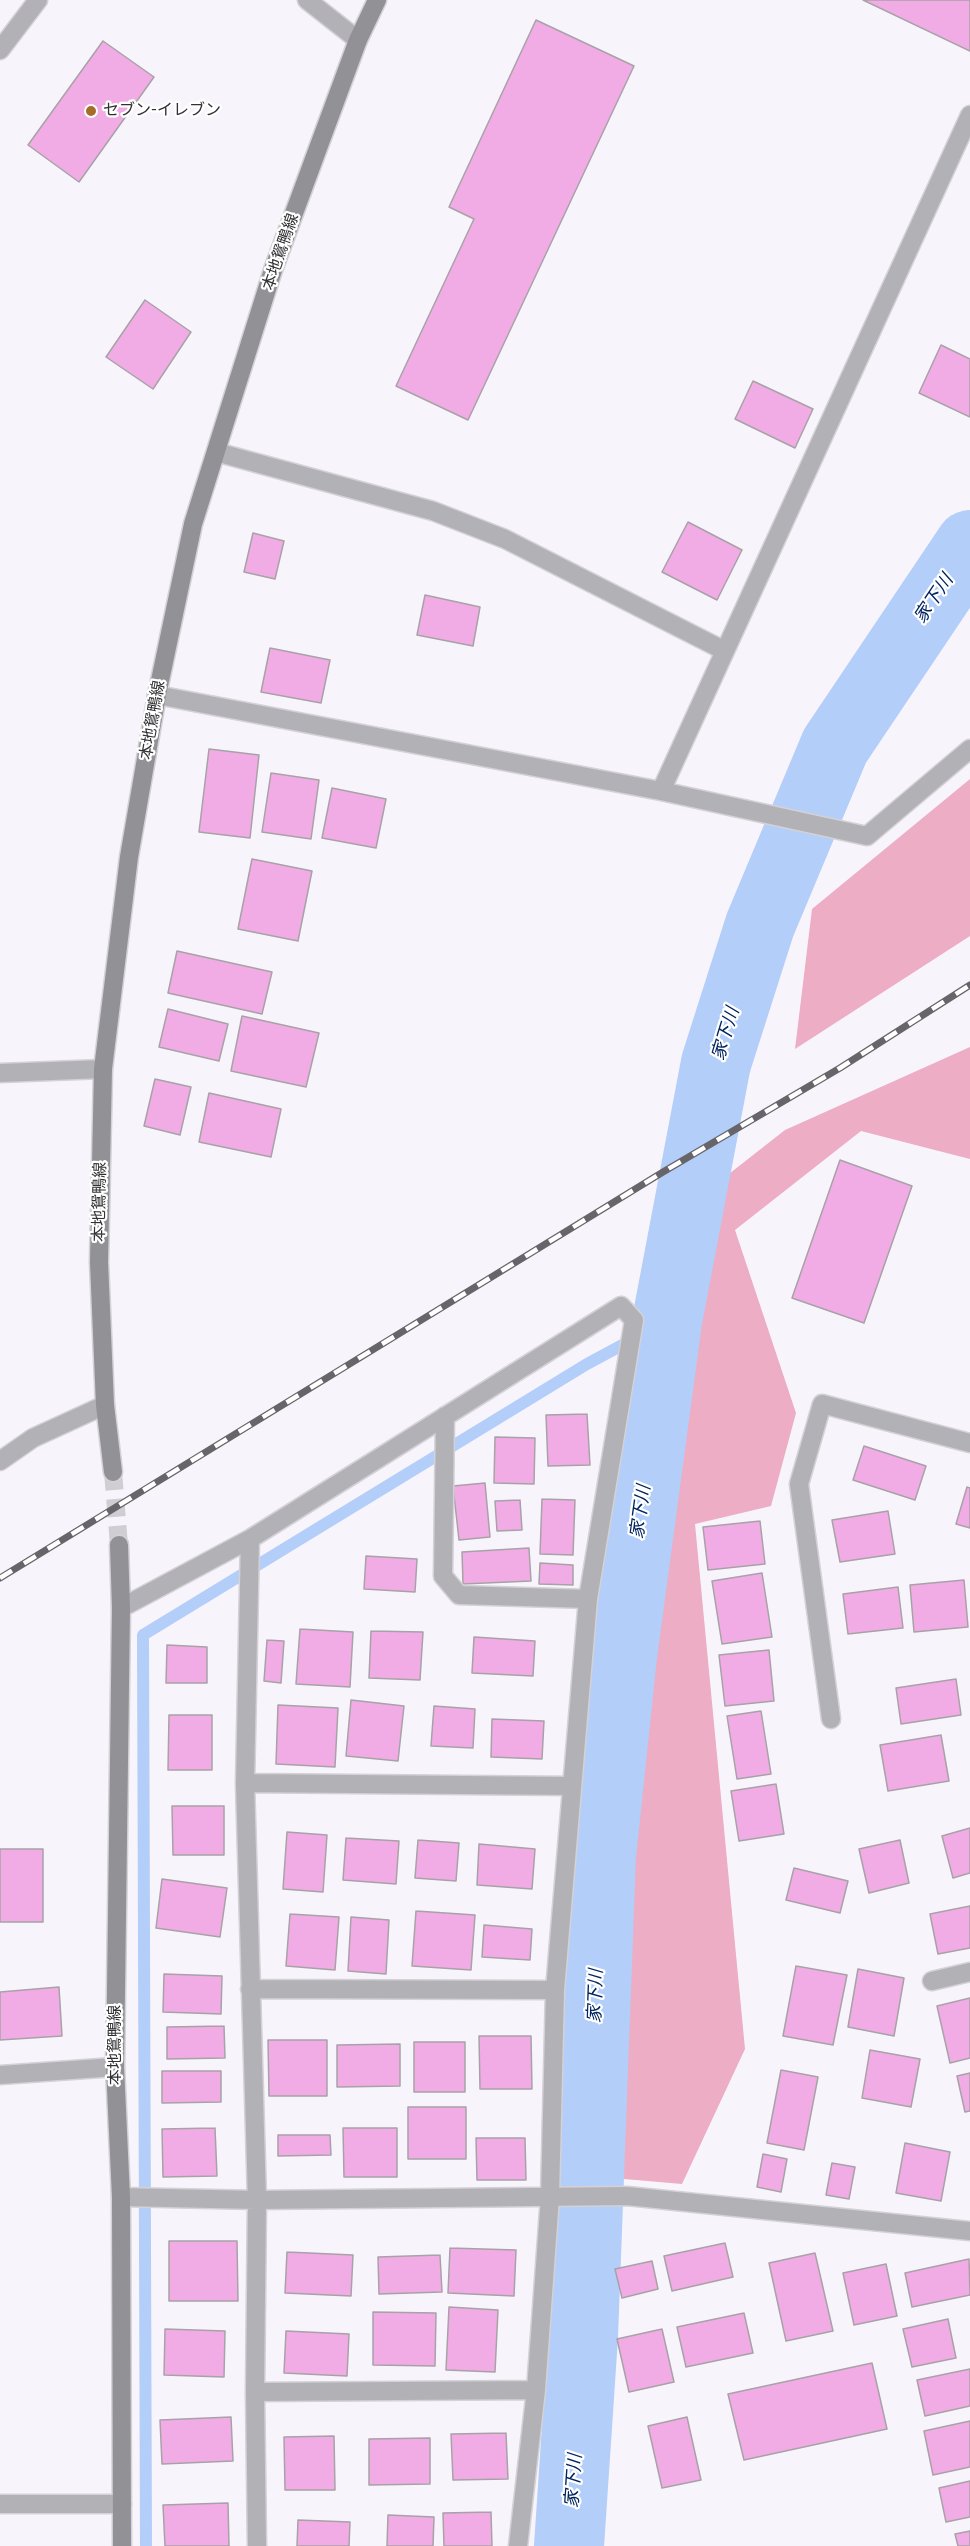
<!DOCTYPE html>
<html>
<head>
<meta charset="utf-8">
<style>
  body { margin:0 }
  canvas { display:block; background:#f8f4fb }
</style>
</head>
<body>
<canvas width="970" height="2546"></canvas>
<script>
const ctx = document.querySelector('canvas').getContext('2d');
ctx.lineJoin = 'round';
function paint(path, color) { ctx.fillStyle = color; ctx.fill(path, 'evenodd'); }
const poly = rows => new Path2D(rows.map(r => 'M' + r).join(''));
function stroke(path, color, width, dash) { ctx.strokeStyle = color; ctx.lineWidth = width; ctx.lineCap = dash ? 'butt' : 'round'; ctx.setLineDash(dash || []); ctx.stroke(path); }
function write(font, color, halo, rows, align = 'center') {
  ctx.font = font + ' "Fira Sans Condensed","Noto Sans JP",sans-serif'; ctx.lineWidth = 4.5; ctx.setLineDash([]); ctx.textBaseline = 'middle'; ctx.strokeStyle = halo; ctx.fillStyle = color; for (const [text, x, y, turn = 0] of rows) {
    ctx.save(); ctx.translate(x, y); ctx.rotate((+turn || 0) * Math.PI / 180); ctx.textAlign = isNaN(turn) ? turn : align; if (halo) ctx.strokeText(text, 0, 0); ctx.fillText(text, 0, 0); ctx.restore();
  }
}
paint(poly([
  [970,779,970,936,795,1049,812,909],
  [970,1047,970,1159,861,1131,735,1230,796,1413,771,1506,695,1524,745,2049,682,2184,601,2177,613,1864,671,1330,711,1188,785,1130]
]), '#edadc4');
stroke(poly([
  [146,2546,143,1635,587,1364,667,1321]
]), '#b3cef9', 12);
stroke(poly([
  [569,2546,583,2337,601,1856,622,1656,667,1321,716,1063,760,925,835,746,970,545]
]), '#b3cef9', 70);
const building = poly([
  [863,0,970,0,970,51,863,0],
  [536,20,634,66,468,420,396,386,474,219,449,207,536,20],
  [103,41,154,77,79,182,28,145,103,41],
  [145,300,191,332,153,389,106,357,145,300],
  [941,345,970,359,970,417,919,393,941,345],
  [753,381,813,409,795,448,735,419,753,381],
  [688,522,742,550,717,600,662,572,688,522],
  [253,533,284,541,275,579,244,572,253,533],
  [425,595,480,607,473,646,417,635,425,595],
  [270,648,330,660,321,703,261,692,270,648],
  [209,749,259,755,250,838,199,832,209,749],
  [271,773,319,780,311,839,262,832,271,773],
  [332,788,386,799,376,848,322,838,332,788],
  [252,859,312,871,298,941,238,929,252,859],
  [177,951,272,972,262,1014,168,993,177,951],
  [168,1009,228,1024,219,1061,159,1047,168,1009],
  [242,1016,319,1033,306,1087,231,1071,242,1016],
  [155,1079,191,1087,180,1135,144,1126,155,1079],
  [209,1093,281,1109,271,1157,199,1142,209,1093],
  [840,1160,912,1186,864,1323,792,1298,840,1160],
  [587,1414,590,1465,548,1466,546,1415,587,1414],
  [495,1437,535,1438,534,1484,494,1483,495,1437],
  [864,1446,926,1466,915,1500,853,1480,864,1446],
  [485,1483,490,1537,459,1540,453,1486,485,1483],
  [967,1487,970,1488,970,1528,956,1524,967,1487],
  [542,1499,575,1500,573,1555,540,1554,542,1499],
  [520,1500,522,1530,497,1531,495,1501,520,1500],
  [888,1511,895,1554,840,1562,832,1520,888,1511],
  [760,1521,765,1564,708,1570,703,1527,760,1521],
  [529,1548,531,1581,463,1584,462,1552,529,1548],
  [366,1556,417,1559,415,1592,364,1589,366,1556],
  [540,1563,573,1565,573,1585,539,1584,540,1563],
  [762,1573,772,1637,722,1644,712,1581,762,1573],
  [964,1580,968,1627,914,1632,910,1585,964,1580],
  [898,1587,903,1628,848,1634,843,1594,898,1587],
  [300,1629,353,1632,350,1687,296,1684,300,1629],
  [371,1631,423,1632,420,1680,369,1678,371,1631],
  [474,1637,535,1641,533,1676,472,1673,474,1637],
  [267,1640,284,1641,281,1683,264,1681,267,1640],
  [167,1645,207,1647,207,1683,166,1683,167,1645],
  [769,1650,774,1701,725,1706,719,1655,769,1650],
  [956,1679,961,1715,901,1724,896,1688,956,1679],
  [351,1700,404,1706,398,1761,346,1756,351,1700],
  [278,1705,338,1708,335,1767,276,1764,278,1705],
  [434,1706,475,1709,473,1748,431,1746,434,1706],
  [761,1711,771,1774,737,1779,727,1716,761,1711],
  [169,1715,212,1715,212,1770,168,1770,169,1715],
  [492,1719,544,1721,542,1759,491,1757,492,1719],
  [941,1735,949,1781,888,1791,880,1745,941,1735],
  [776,1784,784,1834,739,1841,731,1791,776,1784],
  [172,1806,224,1806,224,1855,173,1855,172,1806],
  [970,1828,970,1873,953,1878,942,1836,970,1828],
  [287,1832,327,1835,323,1892,283,1889,287,1832],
  [346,1838,399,1841,396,1884,343,1880,346,1838],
  [418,1840,459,1843,456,1881,415,1878,418,1840],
  [900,1840,909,1883,869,1893,859,1849,900,1840],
  [479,1844,535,1849,532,1889,477,1885,479,1844],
  [0,1849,43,1849,43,1922,0,1922,0,1849],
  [794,1868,848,1881,840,1913,786,1900,794,1868],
  [162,1879,227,1888,220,1937,156,1928,162,1879],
  [970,1906,970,1948,938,1954,930,1914,970,1906],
  [416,1911,475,1915,471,1970,412,1966,416,1911],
  [290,1914,339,1917,335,1970,286,1966,290,1914],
  [351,1917,389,1920,386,1974,348,1971,351,1917],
  [484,1925,532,1929,530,1960,482,1957,484,1925],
  [796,1966,847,1975,833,2045,783,2036,796,1966],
  [858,1969,904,1978,894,2036,848,2027,858,1969],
  [164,1974,222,1976,221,2014,163,2012,164,1974],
  [59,1987,62,2036,0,2040,0,1992,59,1987],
  [970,1998,970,2058,950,2063,937,2006,970,1998],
  [224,2026,225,2058,167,2059,167,2027,224,2026],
  [479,2036,531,2036,532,2089,480,2089,479,2036],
  [268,2040,327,2040,327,2096,269,2096,268,2040],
  [414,2042,465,2042,465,2092,414,2092,414,2042],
  [400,2044,400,2086,337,2087,337,2045,400,2044],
  [870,2050,920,2059,911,2107,862,2098,870,2050],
  [781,2070,818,2077,804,2150,767,2143,781,2070],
  [162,2071,221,2071,221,2102,162,2103,162,2071],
  [970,2073,970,2111,965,2112,957,2076,970,2073],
  [408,2107,466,2107,466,2159,408,2159,408,2107],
  [215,2128,217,2176,163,2177,162,2129,215,2128],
  [343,2128,397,2128,397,2177,344,2177,343,2128],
  [278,2135,330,2135,331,2155,278,2156,278,2135],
  [476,2138,525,2138,526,2180,477,2180,476,2138],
  [905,2143,950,2152,941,2201,896,2193,905,2143],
  [763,2154,787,2159,781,2192,757,2187,763,2154],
  [832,2163,855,2167,849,2199,826,2195,832,2163],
  [169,2241,237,2241,238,2301,169,2301,169,2241],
  [725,2243,733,2277,672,2291,664,2256,725,2243],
  [450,2248,516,2250,514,2296,448,2293,450,2248],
  [287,2252,353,2255,351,2296,285,2293,287,2252],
  [815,2253,833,2331,786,2341,769,2263,815,2253],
  [440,2255,442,2292,379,2294,378,2257,440,2255],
  [969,2259,970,2295,912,2307,905,2273,969,2259],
  [652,2261,658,2289,622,2298,615,2269,652,2261],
  [886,2264,897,2316,854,2325,843,2273,886,2264],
  [449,2307,498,2310,495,2372,446,2370,449,2307],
  [373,2312,436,2313,435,2366,373,2365,373,2312],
  [744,2313,753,2353,686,2367,677,2327,744,2313],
  [948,2319,956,2358,912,2367,903,2329,948,2319],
  [165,2329,225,2331,224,2377,164,2375,165,2329],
  [662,2329,674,2382,629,2392,617,2339,662,2329],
  [286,2331,349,2334,347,2376,284,2373,286,2331],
  [872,2363,887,2429,744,2460,728,2394,872,2363],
  [970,2369,970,2406,925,2416,917,2380,970,2369],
  [231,2417,233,2461,162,2464,160,2420,231,2417],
  [687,2417,701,2480,662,2488,648,2426,687,2417],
  [970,2421,970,2467,933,2475,924,2431,970,2421],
  [506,2433,508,2479,453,2480,451,2434,506,2433],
  [334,2436,335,2490,285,2490,284,2437,334,2436],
  [430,2438,430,2484,369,2485,369,2439,430,2438],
  [970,2481,970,2517,946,2522,939,2488,970,2481],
  [228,2503,229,2546,165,2546,163,2505,228,2503],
  [491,2512,492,2546,444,2546,443,2513,491,2512],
  [388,2515,434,2517,433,2546,387,2546,388,2515],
  [298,2520,350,2522,349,2546,297,2546,298,2520],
  [970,2531,970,2546,958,2546,955,2534,970,2531]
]);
paint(building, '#f1ace6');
stroke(building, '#a8a2a7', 1.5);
stroke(poly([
  [113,1472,119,1545]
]), '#d0cdd3', 18, [18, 9]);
const minor = poly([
  [0,50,38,0],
  [216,452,433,511,505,539,725,651],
  [157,695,661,791,867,836,970,749],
  [661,791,970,115],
  [0,1073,103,1069],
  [445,1416,443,1576,459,1595,588,1599],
  [0,1461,33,1438,105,1405],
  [250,1539,245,1783,257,2200,255,2392,257,2546],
  [121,1608,250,1539,621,1306,634,1320,588,1599,555,1990,550,2197,536,2390,518,2546],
  [831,1719,799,1484,822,1404,970,1443],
  [245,1783,572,1786],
  [932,1981,970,1972],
  [250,1989,555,1990],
  [0,2075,115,2067],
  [121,2197,257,2200,627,2196,970,2231],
  [255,2392,536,2390],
  [0,2504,122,2504]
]);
const tertiary = poly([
  [307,0,358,40]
]);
const secondary = poly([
  [113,1472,105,1405,99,1262,103,1069,129,857,157,695,193,524,273,270,358,40,377,0],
  [119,1545,121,1608,115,2067,121,2197,122,2546]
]);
stroke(minor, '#d4d1d7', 21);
stroke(tertiary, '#d4d1d7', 21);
stroke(secondary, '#d4d1d7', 21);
stroke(minor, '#b2b2b6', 18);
stroke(tertiary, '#b2b2b6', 18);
stroke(secondary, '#919196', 18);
const rail = poly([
  [0,1578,663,1172,840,1068,970,985]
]);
stroke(rail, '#676569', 7);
stroke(rail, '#fff', 4.5, [14]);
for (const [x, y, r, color] of [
  [91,111,6,"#a46e29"]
]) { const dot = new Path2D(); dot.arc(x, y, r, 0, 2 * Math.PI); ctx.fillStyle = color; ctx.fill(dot); stroke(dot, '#fff', 2); }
write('16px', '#313033', '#fff', [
  ["セブン-イレブン",103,111]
], 'left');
write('16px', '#313033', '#fff', [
  ["本地鴛鴨線",281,252,-71],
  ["本地鴛鴨線",153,720,-80],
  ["本地鴛鴨線",100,1202,-89],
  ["本地鴛鴨線",116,2045,-90]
]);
write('italic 18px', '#002560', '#fff', [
  ["家下川",934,599,-56],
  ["家下川",726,1034,-73],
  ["家下川",641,1512,-82],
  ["家下川",596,1996,-88],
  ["家下川",574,2481,-86]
]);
</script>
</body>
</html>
